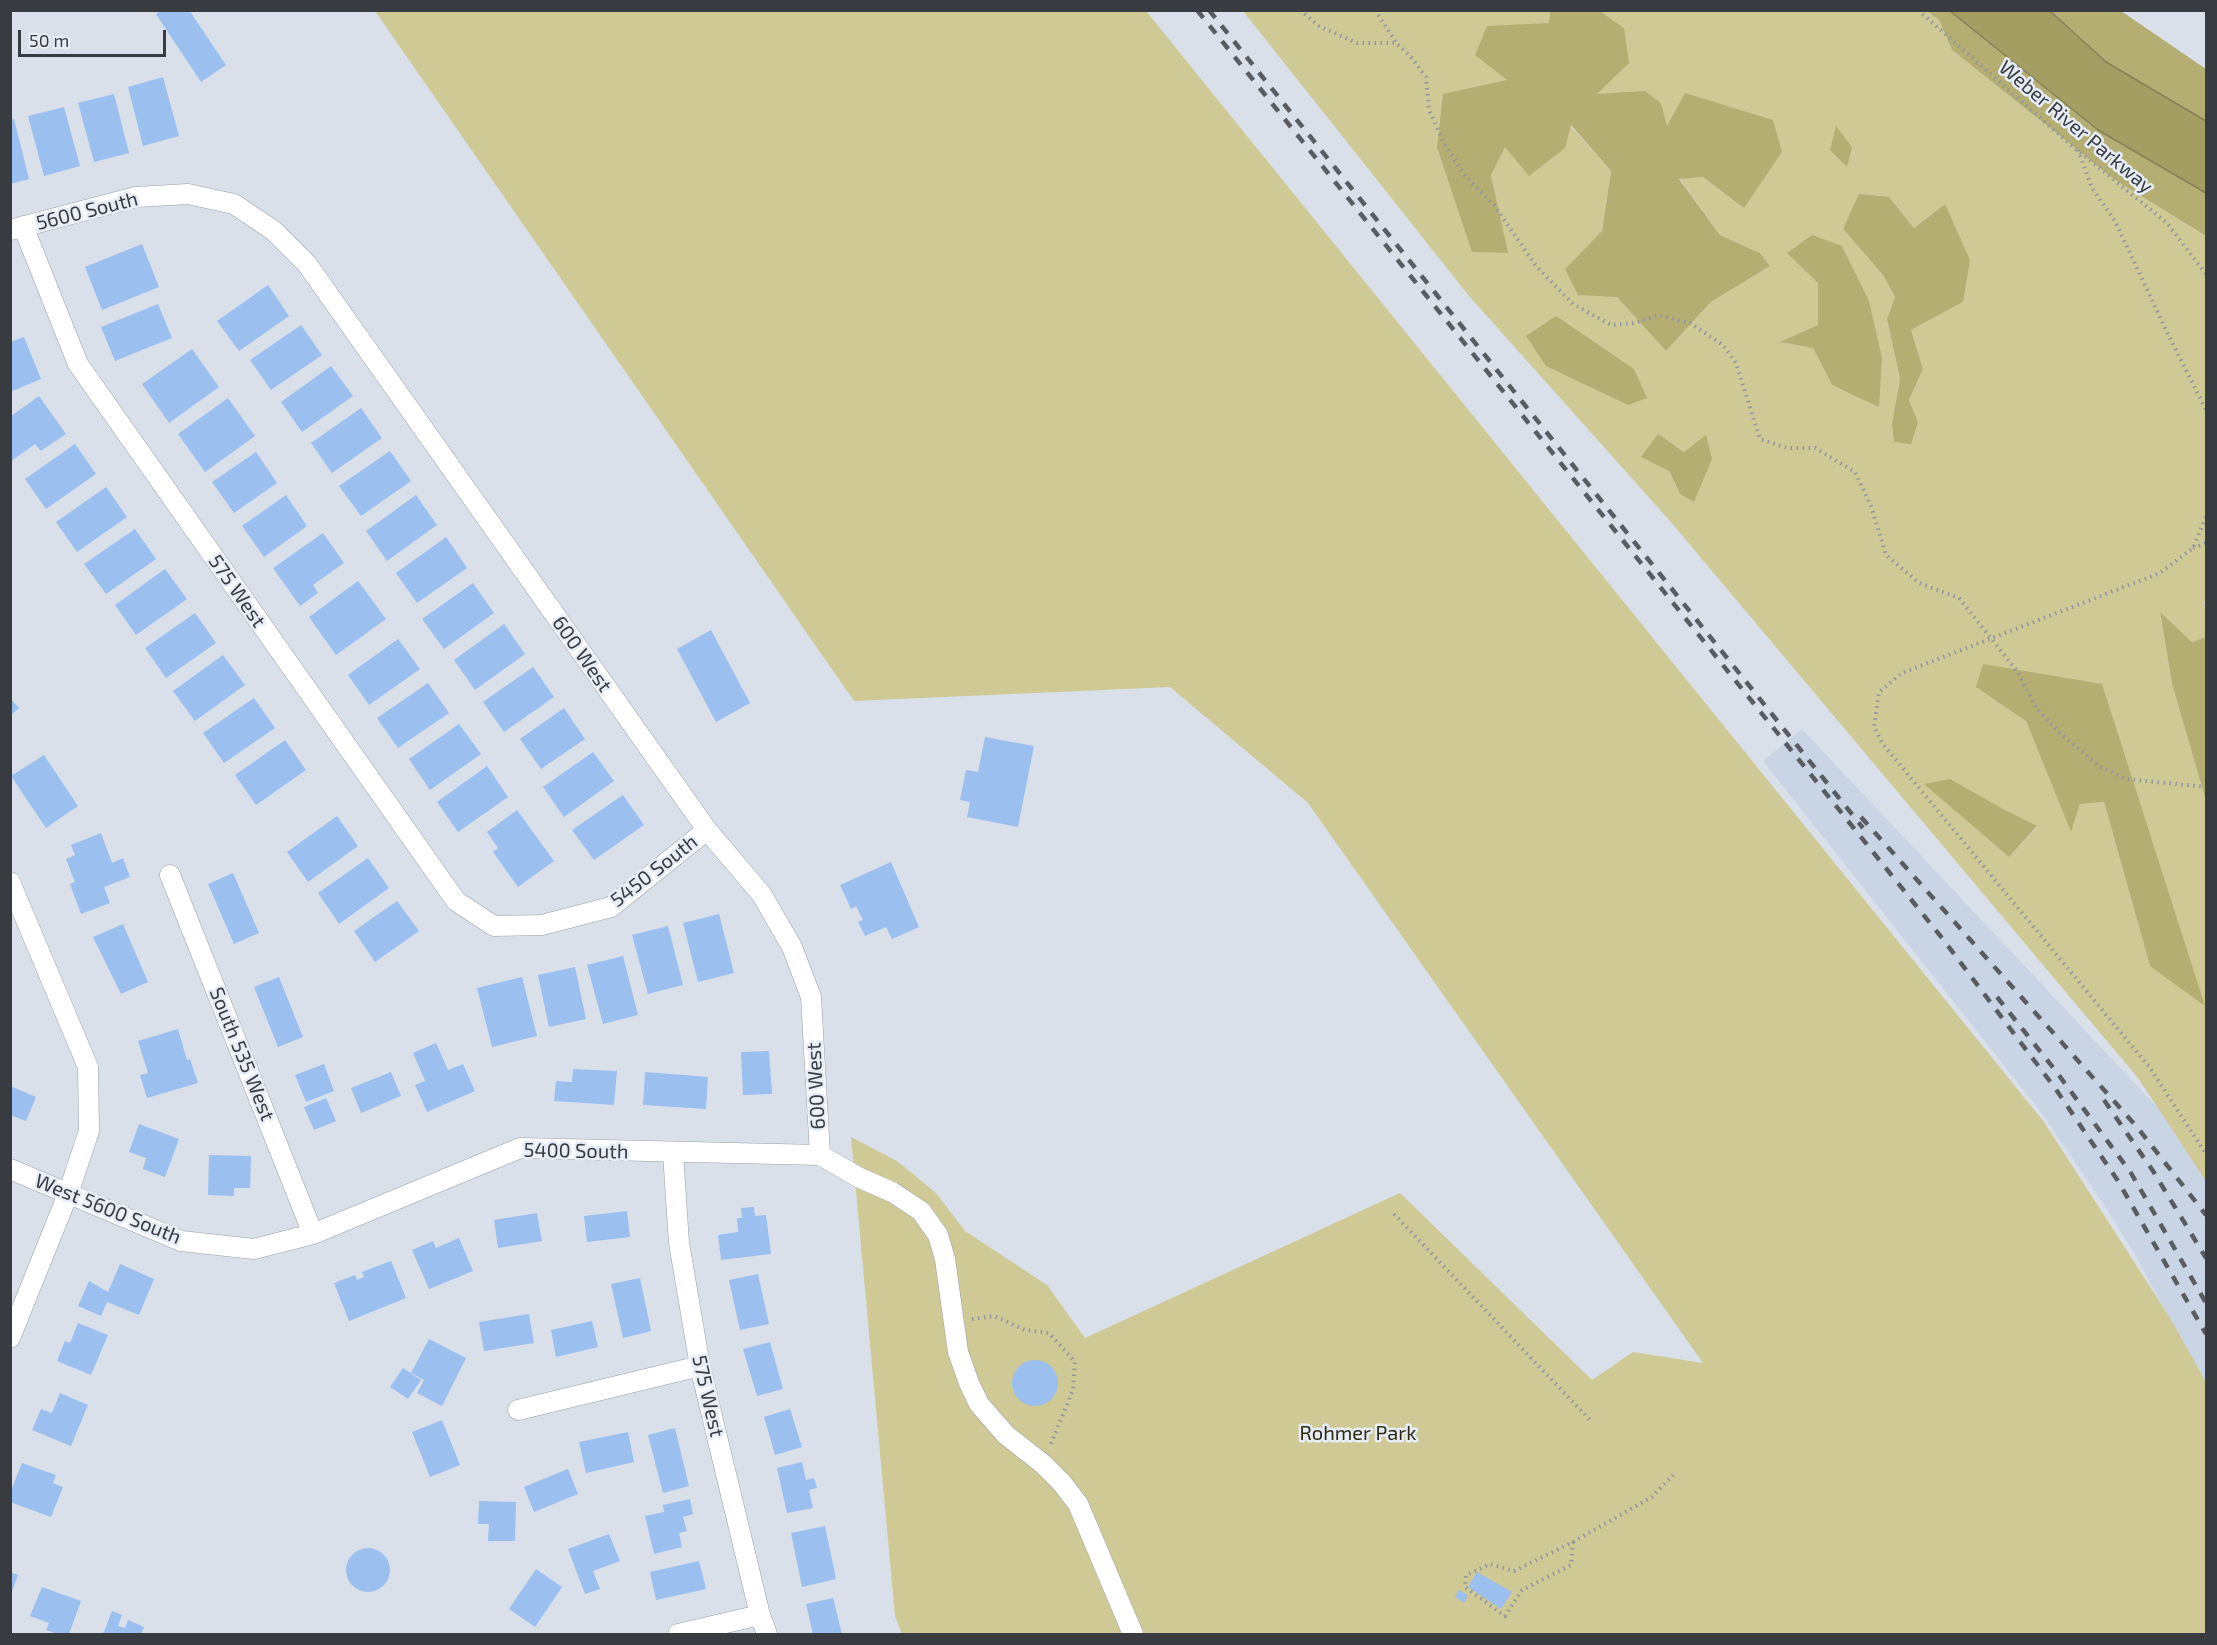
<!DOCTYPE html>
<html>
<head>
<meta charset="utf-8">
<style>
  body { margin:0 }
  #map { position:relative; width:2217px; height:1645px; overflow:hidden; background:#d9e0ea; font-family:"Exo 2",sans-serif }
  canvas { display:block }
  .frame { position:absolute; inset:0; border:12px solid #383b3f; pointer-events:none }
  .scale { position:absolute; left:18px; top:30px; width:148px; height:27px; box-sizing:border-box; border:3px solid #383b3f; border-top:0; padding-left:8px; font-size:18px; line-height:21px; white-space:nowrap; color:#383b3f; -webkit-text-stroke:4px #e6edf7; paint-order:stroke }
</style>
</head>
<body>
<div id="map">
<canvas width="2217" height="1645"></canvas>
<div class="frame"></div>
<div class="scale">50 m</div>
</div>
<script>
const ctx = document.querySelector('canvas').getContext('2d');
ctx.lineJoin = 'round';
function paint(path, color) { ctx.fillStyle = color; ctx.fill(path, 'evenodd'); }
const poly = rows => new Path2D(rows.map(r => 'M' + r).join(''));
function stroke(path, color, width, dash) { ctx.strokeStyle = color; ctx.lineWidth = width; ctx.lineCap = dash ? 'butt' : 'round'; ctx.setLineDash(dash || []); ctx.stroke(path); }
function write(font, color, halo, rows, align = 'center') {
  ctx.font = font + ' "Exo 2",sans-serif'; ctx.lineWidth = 5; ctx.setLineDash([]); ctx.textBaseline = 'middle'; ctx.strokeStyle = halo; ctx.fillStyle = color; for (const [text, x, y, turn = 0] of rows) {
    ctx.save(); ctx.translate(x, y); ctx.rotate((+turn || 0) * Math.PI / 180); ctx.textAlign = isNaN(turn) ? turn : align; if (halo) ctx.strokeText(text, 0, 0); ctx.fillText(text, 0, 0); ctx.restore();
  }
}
paint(poly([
  [1802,729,2206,1159,2206,1386,2134,1253,2104,1205,2040,1111,1763,761]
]), '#c9d5e5');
paint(poly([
  [375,11,1146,11,2044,1122,2169,1316,2206,1382,2206,1634,902,1634,895,1616,851,1137,897,1161,936,1193,965,1231,1047,1285,1085,1338,1400,1193,1592,1380,1633,1352,1703,1363,1308,803,1170,687,854,701],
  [1243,11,1550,11,1549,23,1507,80,1437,148,1472,251,1507,252,1491,175,1505,146,1570,125,1611,171,1602,231,1578,295,1617,296,1666,351,1711,302,1770,266,1760,253,1720,235,1679,178,1703,177,1744,207,1667,127,1596,94,1624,28,1600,11,1927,11,1939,20,1952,50,2115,180,2206,236,2206,601,2204,602,2206,612,2206,637,2192,642,2160,613,2172,684,2206,801,2206,1181,2138,1078,1670,521,1469,296],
  [1889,197,1914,228,1945,204,1963,302,1911,330,1923,369,1909,400,1918,422,1892,423,1900,379,1887,319,1895,297,1883,275,1843,229],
  [1788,253,1869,301,1879,406,1832,385,1813,348,1781,342,1818,326,1818,283],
  [1658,435,1684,452,1706,436,1680,494,1669,472],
  [2102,684,2150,966,2104,802,2080,804,2071,831,2026,721],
  [1925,784,2003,809,2037,827,2009,857]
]), '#cfc995');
paint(poly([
  [1550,11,1600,11,1624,28,1629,63,1597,94,1645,91,1661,103,1667,126,1685,93,1773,120,1782,152,1744,208,1703,177,1679,179,1720,235,1760,253,1770,266,1711,302,1666,351,1617,297,1578,295,1565,269,1602,231,1611,171,1571,125,1565,148,1529,176,1505,147,1491,175,1508,253,1472,252,1437,148,1443,94,1507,80,1475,55,1487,26,1549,23],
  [1927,11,1950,11,2098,130,2206,193,2206,236,2115,180,1952,50,1939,20],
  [2050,11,2121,11,2206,69,2206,121,2106,62],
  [1836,126,1852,147,1847,167,1830,150],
  [1859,194,1889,197,1914,228,1945,204,1970,260,1963,302,1911,330,1923,369,1909,400,1918,422,1911,444,1894,442,1892,423,1900,379,1887,319,1895,297,1883,275,1843,229],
  [1812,235,1842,246,1869,301,1882,358,1879,407,1832,385,1813,348,1780,342,1818,325,1818,283,1787,253],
  [1556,316,1634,369,1647,398,1628,405,1546,366,1526,336],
  [1658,434,1684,452,1706,435,1712,459,1694,502,1680,494,1669,471,1641,457],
  [2160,612,2192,642,2206,637,2206,801,2172,684],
  [1983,664,2102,684,2205,1006,2150,966,2104,802,2080,804,2071,832,2026,721,1976,687],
  [1950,779,2003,809,2037,826,2009,857,1924,784]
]), '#b5ae73');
const water = poly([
  [1950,11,2050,11,2106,62,2206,121,2206,193,2098,130,1950,11]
]);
paint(water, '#a59e63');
stroke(water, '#848058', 1.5);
paint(poly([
  [162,10,189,10,226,65,201,82,156,14],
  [163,77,179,136,143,146,128,87],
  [114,94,129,153,94,162,78,103],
  [64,107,80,166,44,176,28,116],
  [14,119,29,179,10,184,10,120],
  [142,244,159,287,102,310,85,267],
  [268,285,289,316,239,351,217,321],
  [158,304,172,338,115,361,101,327],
  [301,325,322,355,271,390,250,360],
  [24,337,41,379,10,392,10,342],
  [192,349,219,387,169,423,142,384],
  [331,366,353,396,302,432,281,402],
  [39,396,66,434,41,451,35,444,10,462,10,417],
  [228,398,255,436,205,472,178,434],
  [361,408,382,438,332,473,311,443],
  [75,444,96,474,46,509,25,479],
  [390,451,411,481,361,516,339,486],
  [256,452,277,483,234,513,212,482],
  [106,487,127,517,77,552,56,522],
  [286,495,307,526,264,557,242,526],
  [416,495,437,525,387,561,366,531],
  [135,529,156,559,106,594,84,564],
  [323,533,344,563,313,585,318,593,300,606,273,568],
  [446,537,467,568,417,603,396,573],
  [165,569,187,599,136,635,115,605],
  [358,581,386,619,336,655,309,617],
  [473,583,494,613,444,649,422,619],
  [195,613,216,643,166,678,145,648],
  [504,624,525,654,475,690,454,660],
  [711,630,750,703,716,722,677,649],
  [398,639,420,669,369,705,348,675],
  [223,655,245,685,195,721,173,691],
  [533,667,554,697,504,732,483,702],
  [428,683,449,713,398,748,377,718],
  [10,698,19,708,10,716],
  [254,698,275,728,224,763,203,733],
  [564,708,585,739,541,769,520,739],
  [459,724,481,754,430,790,409,759],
  [985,737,1034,746,1018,827,967,817,970,802,960,800,966,770,978,772],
  [285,740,306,770,256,805,235,775],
  [593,752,614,781,564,817,543,787],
  [44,755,78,806,46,828,11,776],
  [487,766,508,797,458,832,437,802],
  [623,795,644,825,594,860,572,830],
  [517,810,554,861,518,887,493,852,498,848,487,832],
  [337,816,358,846,308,882,287,852],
  [101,833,112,863,123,858,130,877,104,887,110,903,81,914,70,884,75,882,66,859,75,855,71,845],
  [368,858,389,888,339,924,318,893],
  [891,862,919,927,892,939,886,927,865,936,858,922,863,920,856,906,851,909,840,885],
  [233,873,259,933,234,944,208,884],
  [397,901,419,931,375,962,354,931],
  [719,914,734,973,698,982,683,923],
  [123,924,148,982,121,994,93,937],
  [668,926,683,985,648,994,632,935],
  [623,956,638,1015,603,1024,587,965],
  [575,967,586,1019,549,1027,538,975],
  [279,977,303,1037,278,1047,254,987],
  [522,977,537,1036,492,1047,477,988],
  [178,1029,187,1060,190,1059,198,1083,147,1098,140,1075,148,1073,138,1041],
  [436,1043,448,1070,463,1064,475,1091,427,1112,415,1085,425,1081,413,1053],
  [769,1051,772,1094,743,1095,741,1052],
  [324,1064,334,1091,306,1102,295,1075],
  [573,1069,617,1071,614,1105,554,1101,556,1081,572,1082],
  [391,1072,401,1096,361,1113,351,1088],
  [645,1072,708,1077,706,1109,643,1105],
  [10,1086,36,1097,26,1121,10,1115],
  [326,1098,336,1121,314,1130,304,1107],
  [139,1124,179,1139,165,1177,143,1169,146,1158,129,1152],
  [209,1155,251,1156,250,1188,234,1188,234,1196,208,1195],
  [754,1207,755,1216,766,1215,771,1254,721,1260,718,1235,738,1232,737,1218,742,1218,741,1208],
  [627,1211,630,1237,587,1242,584,1216],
  [537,1213,542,1241,498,1248,494,1220],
  [459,1238,473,1271,429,1289,412,1250,433,1241,436,1248],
  [391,1261,406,1298,349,1321,334,1283,355,1275,357,1280,364,1277,362,1272],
  [120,1264,154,1279,139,1315,107,1302,101,1316,78,1306,89,1281,108,1292],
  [758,1274,769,1324,740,1330,729,1280],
  [640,1278,651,1331,623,1338,611,1284],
  [529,1314,534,1343,484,1351,479,1322],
  [592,1321,598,1347,556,1357,551,1330],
  [78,1323,108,1335,91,1375,57,1361,65,1341,70,1343],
  [429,1339,466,1358,442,1406,417,1393,424,1380,411,1373],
  [770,1342,783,1389,757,1396,743,1349],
  '1012 1383a23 23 0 1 1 46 0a23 23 0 1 1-46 0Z',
  [403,1368,421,1380,408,1399,390,1387],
  [60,1393,88,1405,71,1446,32,1430,41,1409,52,1413],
  [790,1409,802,1447,775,1455,764,1417],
  [442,1420,460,1465,430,1477,412,1432],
  [675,1428,689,1486,663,1493,648,1435],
  [628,1432,634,1462,586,1473,579,1442],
  [802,1462,806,1480,814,1478,817,1488,809,1490,813,1508,787,1513,777,1468],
  [22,1463,56,1475,53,1483,63,1487,51,1517,10,1502,10,1493],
  [568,1469,578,1494,534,1512,524,1487],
  [690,1499,693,1514,683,1517,687,1531,679,1533,682,1547,654,1554,645,1516,664,1512,663,1505],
  [479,1501,516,1502,515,1541,488,1541,489,1524,478,1524],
  [825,1526,836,1579,802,1587,791,1533],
  [609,1534,620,1561,593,1571,600,1589,585,1594,568,1549],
  '346 1570a22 22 0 1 1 44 0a22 22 0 1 1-44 0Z',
  [699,1561,706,1589,656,1600,650,1572],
  [536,1569,562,1587,535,1627,509,1609],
  [10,1572,18,1575,11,1594,10,1594],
  [1477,1572,1512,1592,1501,1609,1468,1587],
  [42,1587,81,1601,69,1634,58,1634,46,1630,49,1623,30,1616],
  [1459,1590,1468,1595,1464,1603,1455,1597],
  [833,1598,842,1634,813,1634,806,1604],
  [112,1611,122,1615,118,1626,125,1628,128,1620,144,1627,141,1634,103,1634]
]), '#9bbfef');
const minor = poly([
  [23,226,78,364,456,901,494,926,542,925,611,907,707,830],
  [10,230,136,197,188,194,234,204,274,231,307,264,707,830,762,895,792,947,811,997,820,1155],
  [170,875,313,1234],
  [10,882,88,1067,89,1131,68,1194,10,1338],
  [673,1153,679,1243,700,1366,760,1615,767,1634],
  [10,1169,181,1241,254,1249,313,1234,520,1148,820,1155,858,1177,892,1192,921,1211,938,1235,945,1259,958,1352,969,1383,979,1404,1006,1435,1043,1464,1062,1483,1078,1504,1133,1634],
  [518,1410,700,1366],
  [678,1634,760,1615]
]);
stroke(minor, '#99a0a9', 21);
stroke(poly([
  [1300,10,1319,26,1357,43,1396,43,1411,57,1426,77,1429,110,1445,145,1466,177,1494,205,1536,266,1573,304,1611,325,1635,323,1659,315,1690,323,1723,345,1736,363,1760,439,1787,448,1815,448,1855,472,1871,506,1886,555,1919,583,1959,598,2017,671,2037,709,2063,736,2099,766,2126,779,2206,787],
  [1375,10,1396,42],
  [1918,10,2072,146,2167,223,2206,274],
  [2078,150,2092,188,2115,221,2166,330,2206,410],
  [2206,517,2193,548,2160,573,1902,673,1879,692,1874,727,1882,743,2150,1068,2206,1154],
  [2193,548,2206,543],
  [1394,1214,1592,1422],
  [972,1319,994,1316,1025,1330,1049,1333,1075,1362,1073,1390,1050,1446],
  [1573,1542,1571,1565,1522,1590,1505,1616,1465,1587,1466,1575,1490,1564,1514,1571,1573,1542,1652,1497,1673,1475]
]), '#91969e', 4, [1.5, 4.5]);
stroke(minor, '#fff', 20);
stroke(poly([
  [1197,10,1942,938,2055,1088,2118,1181,2206,1334],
  [1209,10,1863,828],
  [1861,817,2137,1127,2206,1215],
  [1997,997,2055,1070,2131,1173,2206,1303],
  [2104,1100,2153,1171,2206,1258]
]), '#595d62', 4.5, [10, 10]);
write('20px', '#383b3f', '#e6edf7', [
  ["Weber River Parkway",2076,127,40],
  ["5600 South",87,211,-14],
  ["575 West",237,591,55],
  ["600 West",582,654,55],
  ["5450 South",654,871,-38],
  ["South 535 West",242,1054,68],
  ["600 West",816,1086,-93],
  ["5400 South",576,1151,1],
  ["West 5600 South",108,1209,22],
  ["575 West",708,1396,77]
]);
write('20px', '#2e2a0f', '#e6edf7', [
  ["Rohmer Park",1358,1433]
]);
</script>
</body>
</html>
